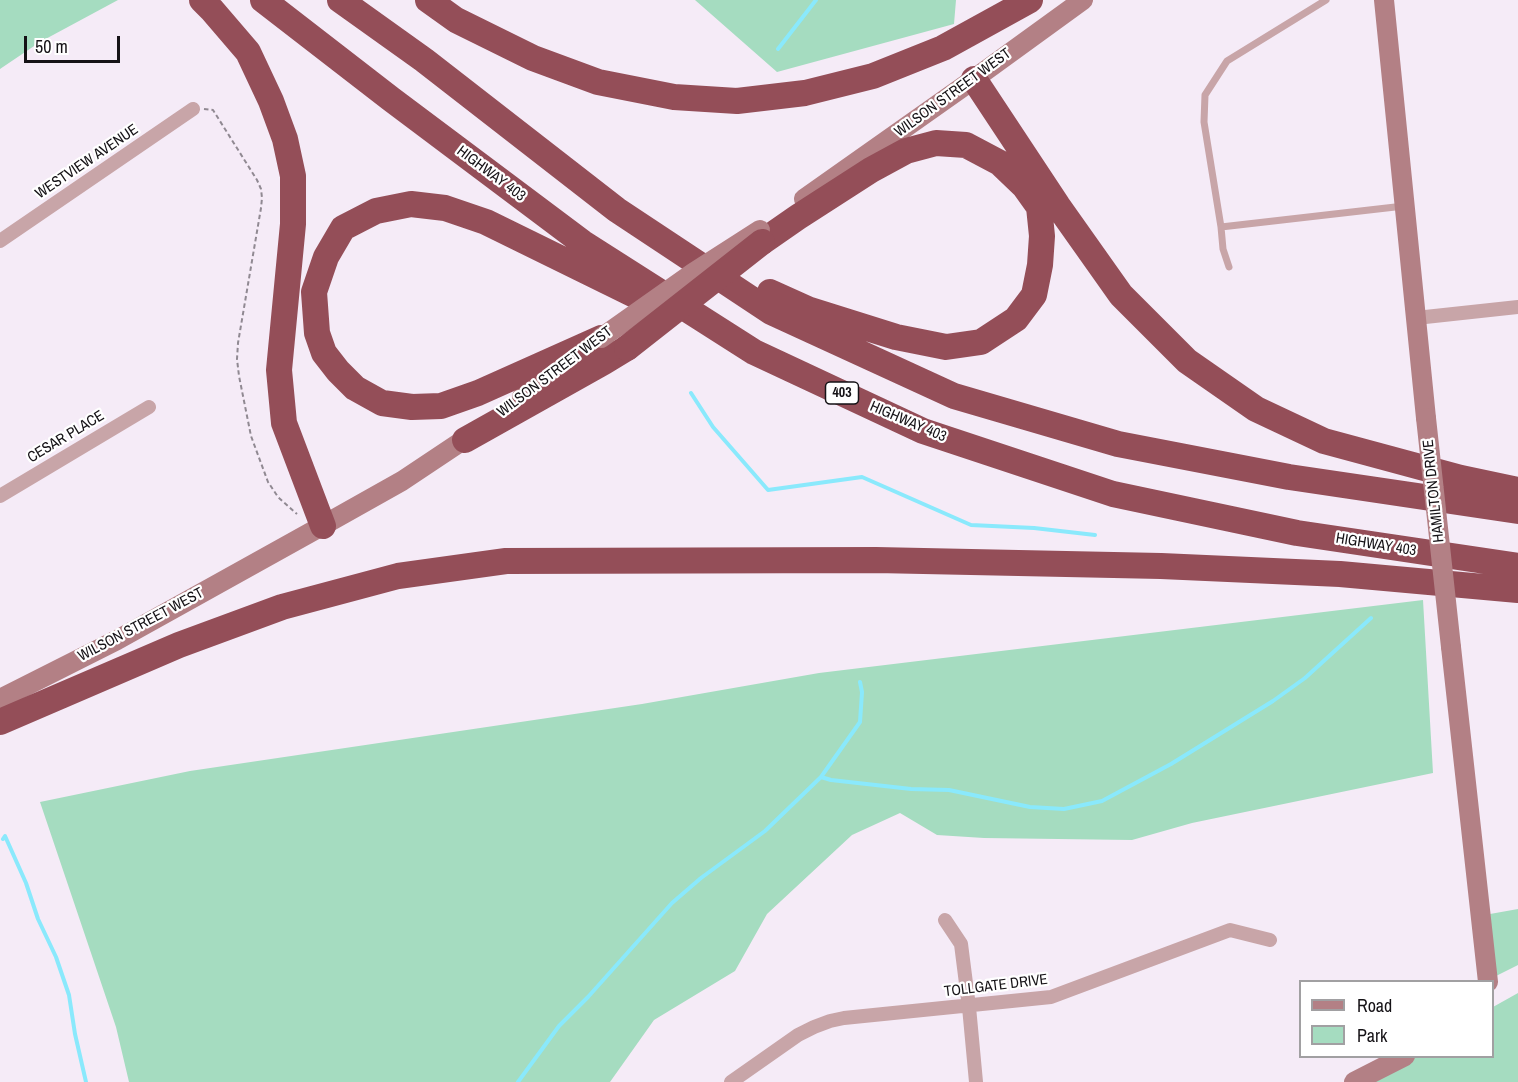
<!DOCTYPE html>
<html>
<head>
<meta charset="utf-8">
<style>
  body { margin:0 }
  #map { position:relative; width:1518px; height:1082px; overflow:hidden; background:#f5ebf7; font-family:"Archivo Narrow",sans-serif }
  canvas { display:block }
  .legend { position:absolute; left:1299px; top:980px; width:195px; height:78px; box-sizing:border-box; background:#fff; border:2px solid #a1a0a2; margin:0; padding:8px 10px; list-style:none; font-size:18px; color:#151216 }
  .legend li { display:flex; align-items:center; gap:12px; height:30px }
  .legend b { width:30px; border:2px solid #a1a0a2 }
  .scale { position:absolute; left:24px; top:36px; width:96px; height:27px; box-sizing:border-box; border:3px solid #151216; border-top:0; padding-left:8px; font-size:18px; line-height:21px; white-space:nowrap; color:#151216; -webkit-text-stroke:4px #fff; paint-order:stroke }
</style>
</head>
<body>
<div id="map">
<canvas width="1518" height="1082"></canvas>
<ul class="legend">
<li><b style="height:8px;background:#b38085"></b>Road</li>
<li><b style="height:16px;background:#a5dcc0"></b>Park</li>
</ul>
<div class="scale">50 m</div>
</div>
<script>
const ctx = document.querySelector('canvas').getContext('2d');
ctx.lineJoin = 'round';
function paint(path, color) { ctx.fillStyle = color; ctx.fill(path, 'evenodd'); }
const poly = rows => new Path2D(rows.map(r => 'M' + r).join(''));
function stroke(path, color, width, dash) { ctx.strokeStyle = color; ctx.lineWidth = width; ctx.lineCap = dash ? 'butt' : 'round'; ctx.setLineDash(dash || []); ctx.stroke(path); }
function write(font, color, halo, rows, align = 'center') {
  ctx.font = font + ' "Archivo Narrow",sans-serif'; ctx.lineWidth = 4.5; ctx.setLineDash([]); ctx.textBaseline = 'middle'; ctx.strokeStyle = halo; ctx.fillStyle = color; for (const [text, x, y, turn = 0] of rows) {
    ctx.save(); ctx.translate(x, y); ctx.rotate((+turn || 0) * Math.PI / 180); ctx.textAlign = isNaN(turn) ? turn : align; if (halo) ctx.strokeText(text, 0, 0); ctx.fillText(text, 0, 0); ctx.restore();
  }
}
paint(poly([
  [0,0,118,0,40,42,0,69],
  [695,0,956,0,954,24,777,72],
  [1423,600,1433,773,1192,823,1132,840,984,838,937,835,900,813,852,835,767,914,735,971,654,1020,610,1082,129,1082,116,1027,40,802,190,771,642,704,819,673],
  [1518,909,1518,965,1496,976,1490,914],
  [1518,993,1518,1082,1355,1082,1402,1057,1492,1056,1493,1007]
]), '#a5dcc0');
stroke(poly([
  [778,49,816,0],
  [691,393,713,427,768,490,862,477,971,525,1034,528,1095,535],
  [821,777,831,780,911,789,949,790,1030,807,1064,809,1102,801,1171,764,1273,701,1305,678,1371,618],
  [3,839,5,836,26,883,38,919,56,957,69,995,75,1034,86,1082],
  [518,1082,559,1026,588,997,672,903,701,878,765,831,821,777,860,722,862,692,860,682]
]), '#8ae9fc', 4);
stroke(poly([
  [204,109,213,110,257,180,261,189,262,198,261,208,238,343,237,359,239,376,251,436,268,482,278,497,297,514]
]), '#908992', 2, [4.5, 3]);
stroke(poly([
  [1221,227,1404,206],
  [1229,267,1223,249,1221,227,1204,122,1205,95,1227,61,1326,0]
]), '#c8a5a8', 7);
stroke(poly([
  [0,241,193,109],
  [1416,318,1518,307],
  [0,496,149,407],
  [945,920,961,944,969,1007,976,1082],
  [731,1082,798,1035,814,1027,830,1021,844,1018,1051,997,1230,930,1270,940]
]), '#c8a5a8', 14);
stroke(poly([
  [1384,0,1426,418],
  [804,199,974,79,1083,0],
  [522,397,575,357],
  [1451,647,1488,982],
  [0,699,117,640,313,531,402,481,474,433],
  [1354,1082,1405,1056]
]), '#b38085', 20);
stroke(poly([
  [202,0,212,10,248,52,271,101,285,139,293,176,293,224,279,370,284,423,323,526],
  [263,0,391,99,583,243,754,352,923,431,1113,494,1297,533,1518,566],
  [340,0,424,60,617,210,771,312,954,396,1118,444,1289,477,1518,511],
  [428,0,456,20,533,58,598,82,674,97,737,101,805,93,873,76,943,48,1030,0],
  [974,79,1058,206,1121,295,1187,361,1256,409,1324,441,1461,478,1518,490],
  [762,242,798,217,871,170,906,151,936,143,966,145,1000,163,1024,186,1039,207,1042,236,1040,265,1034,295,1016,319,981,342,946,347,896,337,810,310,770,292],
  [601,338,478,393,441,406,412,407,382,403,355,388,338,371,324,353,317,333,314,292,326,257,343,228,376,211,411,204,445,208,486,222,651,303],
  [465,440,604,362,627,348],
  [0,722,179,645,282,607,398,576,506,561,876,560,1161,566,1340,574,1518,590]
]), '#944e58', 26);
stroke(poly([
  [601,338,693,273,760,230],
  [1426,418,1451,647]
]), '#b38085', 20);
stroke(poly([
  [627,348,762,242]
]), '#944e58', 26);
for (const [x, y, w] of [
  [842,393,33]
]) { const box = new Path2D(); box.roundRect(x - w / 2, y - 11, w, 22, 4.5); ctx.fillStyle = '#fff'; ctx.fill(box); stroke(box, '#151216', 1.5); }
write('bold 14px', '#151216', null, [
  ["403",842,393]
]);
write('15px', '#151216', '#fff', [
  ["WILSON STREET WEST",953,93,-36],
  ["WESTVIEW AVENUE",87,162,-34],
  ["HIGHWAY 403",491,174,37],
  ["WILSON STREET WEST",555,372,-37],
  ["HIGHWAY 403",908,422,23],
  ["CESAR PLACE",66,437,-31],
  ["HAMILTON DRIVE",1434,491,-96],
  ["HIGHWAY 403",1376,545,9],
  ["WILSON STREET WEST",141,625,-28],
  ["TOLLGATE DRIVE",996,986,-7]
]);
</script>
</body>
</html>
